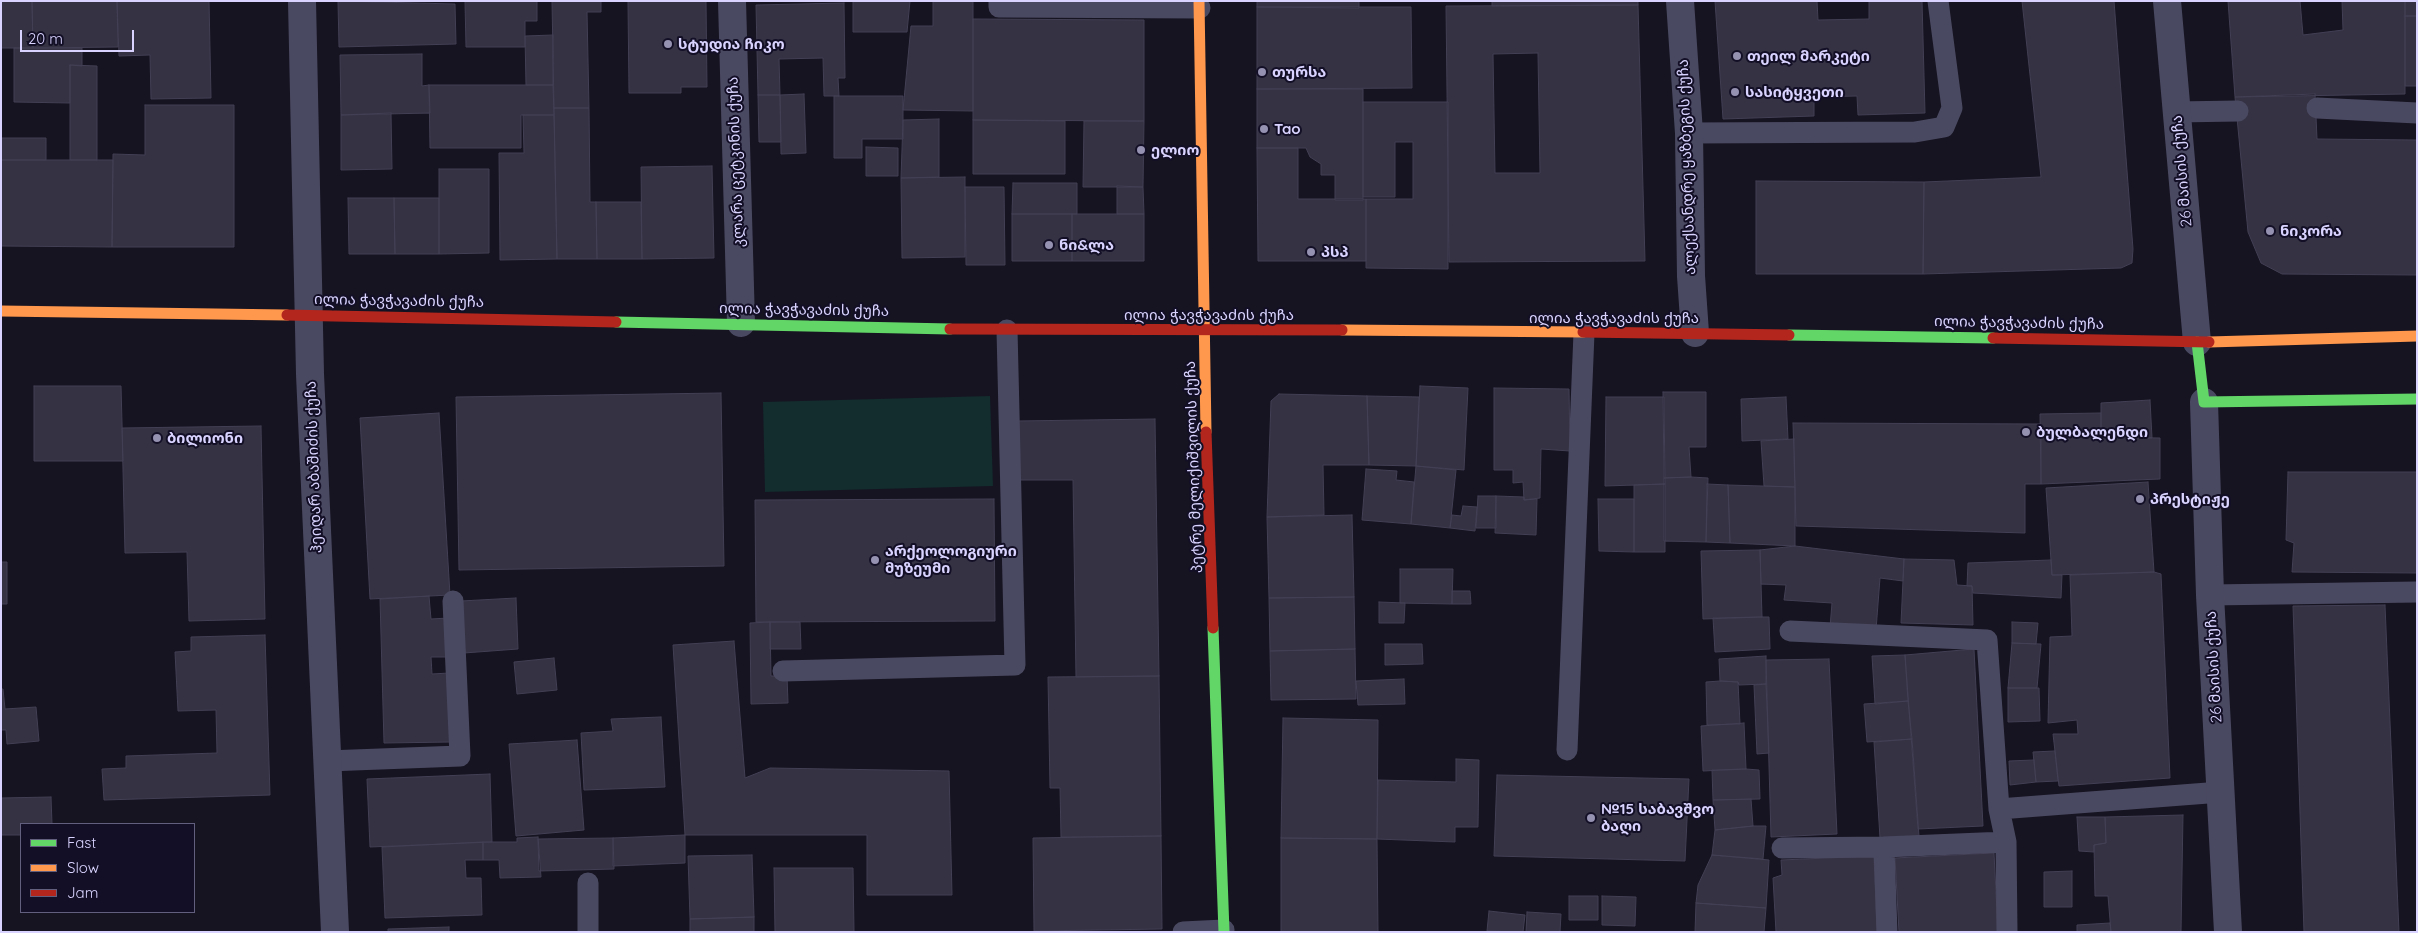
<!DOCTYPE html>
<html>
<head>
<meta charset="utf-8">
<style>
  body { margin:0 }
  #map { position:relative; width:2418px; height:933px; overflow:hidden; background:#161421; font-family:Quicksand,sans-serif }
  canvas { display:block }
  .frame { position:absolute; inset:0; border:2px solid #d9d4ff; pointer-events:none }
  .legend { position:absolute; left:20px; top:823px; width:175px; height:90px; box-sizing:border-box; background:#130f26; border:1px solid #625e7d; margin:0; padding:6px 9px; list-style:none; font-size:15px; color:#d9d4ff }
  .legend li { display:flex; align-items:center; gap:10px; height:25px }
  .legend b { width:25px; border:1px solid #625e7d }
  .scale { position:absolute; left:20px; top:30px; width:114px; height:22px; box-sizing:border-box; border:2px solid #d9d4ff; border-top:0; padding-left:6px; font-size:15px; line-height:18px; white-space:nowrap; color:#d9d4ff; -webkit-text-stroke:4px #130f26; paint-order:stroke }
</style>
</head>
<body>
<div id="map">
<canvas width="2418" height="933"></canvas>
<div class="frame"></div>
<ul class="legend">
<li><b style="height:6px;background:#63d668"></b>Fast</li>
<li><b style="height:6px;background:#ff974d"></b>Slow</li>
<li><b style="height:6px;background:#b3261e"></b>Jam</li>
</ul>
<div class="scale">20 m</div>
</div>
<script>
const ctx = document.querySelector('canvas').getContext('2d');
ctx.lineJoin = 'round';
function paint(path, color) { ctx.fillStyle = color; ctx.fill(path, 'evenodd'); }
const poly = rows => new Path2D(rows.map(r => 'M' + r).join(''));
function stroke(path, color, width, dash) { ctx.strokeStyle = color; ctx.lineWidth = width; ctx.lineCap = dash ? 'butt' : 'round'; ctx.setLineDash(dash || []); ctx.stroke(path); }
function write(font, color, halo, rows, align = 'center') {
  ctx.font = font + ' Quicksand,"Noto Sans Georgian",sans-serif'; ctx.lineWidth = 4; ctx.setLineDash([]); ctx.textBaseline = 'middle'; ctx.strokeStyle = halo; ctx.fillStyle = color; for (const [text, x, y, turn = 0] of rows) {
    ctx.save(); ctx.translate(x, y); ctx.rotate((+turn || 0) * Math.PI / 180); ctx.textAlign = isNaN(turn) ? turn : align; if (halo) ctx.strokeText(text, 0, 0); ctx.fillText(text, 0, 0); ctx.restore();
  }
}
paint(poly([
  [990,396,993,486,765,492,763,402]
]), '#132c2d');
const building = poly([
  [1,1,32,1,33,48,1,48,1,1],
  [32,1,117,1,118,47,33,48,32,1],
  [117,1,209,1,211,98,151,99,150,55,119,56,117,1],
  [338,1,455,4,456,44,339,47,338,1],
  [465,1,537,1,537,21,525,21,525,47,466,47,465,1],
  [552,1,601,1,601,12,587,12,589,108,554,108,552,1],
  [628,1,706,1,707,87,681,87,681,93,629,93,628,1],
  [853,1,910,1,907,32,853,32,853,1],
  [933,1,973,1,973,111,903,110,911,26,933,26,933,1],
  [1257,1,1359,1,1359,8,1257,7,1257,1],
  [1492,1,1638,1,1638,5,1492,6,1492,1],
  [1715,1,1817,1,1818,20,1869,19,1869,1,1922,1,1925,113,1858,115,1857,96,1814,97,1814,116,1723,119,1715,1],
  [2022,1,2114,1,2133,249,2132,263,2121,268,1923,274,1924,182,2041,177,2022,1],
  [2228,1,2300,1,2303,35,2343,30,2342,1,2405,1,2405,94,2235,97,2228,1],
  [2405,1,2417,1,2417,16,2405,16,2405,1],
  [844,3,845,78,838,78,839,96,824,96,823,58,779,59,780,95,758,95,756,5,844,3],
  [1638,5,1645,261,1449,262,1446,6,1638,5],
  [1538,53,1540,173,1495,173,1493,54,1538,53],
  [1257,7,1411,7,1412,88,1257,89,1257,7],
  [2405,16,2417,16,2417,86,2405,86,2405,16],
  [973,19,1144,20,1144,121,973,120,973,19],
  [553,35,553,85,526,85,525,36,553,35],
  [14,48,82,48,82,66,70,65,70,103,14,102,14,48],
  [422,54,422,86,429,85,430,113,341,115,340,55,422,54],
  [70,65,97,66,97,160,70,160,70,65],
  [429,85,553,85,554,115,521,115,521,148,430,148,429,85],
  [1257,89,1363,89,1363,200,1335,200,1335,175,1321,175,1321,164,1310,157,1306,148,1257,148,1257,89],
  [804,94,806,153,781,154,780,95,804,94],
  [2315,94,2317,139,2417,140,2417,275,2282,274,2261,263,2248,232,2235,97,2315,94],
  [758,95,780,95,781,142,759,142,758,95],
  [834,96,903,96,903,139,862,139,862,158,834,158,834,96],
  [1363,102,1448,102,1448,269,1366,268,1366,199,1413,199,1413,142,1395,142,1395,197,1363,197,1363,102],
  [145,105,234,105,234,247,112,247,113,154,145,155,145,105],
  [554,108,589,108,590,202,596,202,597,259,557,259,554,108],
  [391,113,392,169,341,170,341,115,391,113],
  [523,115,554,115,557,259,500,260,499,153,524,153,523,115],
  [939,119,939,177,901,178,903,120,939,119],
  [973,120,1065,121,1065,174,973,174,973,120],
  [1084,121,1144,121,1143,187,1083,187,1084,121],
  [1,138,46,138,46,160,1,160,1,138],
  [866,147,898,148,898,176,866,176,866,147],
  [1257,148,1298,148,1298,199,1366,199,1366,261,1258,261,1257,148],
  [1,160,113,160,112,247,1,246,1,160],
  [712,166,714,258,642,259,641,167,712,166],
  [439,169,489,169,489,253,439,254,439,169],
  [965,177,965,257,902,258,901,178,965,177],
  [1756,181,1924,182,1923,274,1756,274,1756,181],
  [1013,183,1077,183,1077,214,1012,214,1013,183],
  [1117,186,1143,187,1144,214,1117,214,1117,186],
  [965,187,1004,187,1005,265,966,265,965,187],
  [348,198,394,198,395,254,349,254,348,198],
  [394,198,439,198,439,254,395,254,394,198],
  [596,202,641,202,642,259,597,259,596,202],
  [1012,214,1072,214,1072,261,1012,261,1012,214],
  [1072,214,1144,214,1144,261,1072,261,1072,214],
  [34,386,121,386,123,461,34,461,34,386],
  [1420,386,1468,388,1464,470,1416,466,1420,386],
  [1494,388,1569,389,1570,451,1541,449,1540,498,1524,500,1523,482,1513,483,1513,470,1494,470,1494,388],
  [1663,392,1706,392,1706,447,1689,447,1691,477,1664,478,1663,392],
  [721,393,724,566,459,570,456,397,721,393],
  [1279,394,1367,396,1369,465,1323,465,1324,515,1267,517,1271,401,1279,394],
  [1367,396,1419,397,1416,466,1369,465,1367,396],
  [1606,397,1664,397,1665,484,1605,486,1606,397],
  [1786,397,1788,439,1742,441,1741,399,1786,397],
  [2150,400,2152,438,2101,437,2101,403,2150,400],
  [439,413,450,595,370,599,360,418,439,413],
  [2101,413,2101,437,2160,438,2160,479,2041,484,2040,414,2101,413],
  [1155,419,1159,676,1076,677,1073,480,1018,480,1017,421,1155,419],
  [1793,423,2041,424,2041,484,2025,484,2025,533,1796,526,1793,423],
  [261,426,265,619,189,621,187,552,125,553,122,428,261,426],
  [1794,439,1795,487,1764,486,1761,441,1794,439],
  [1416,466,1456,470,1450,528,1411,524,1416,466],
  [1366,469,1397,471,1396,480,1414,482,1411,524,1362,520,1366,469],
  [2288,472,2417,472,2417,573,2292,572,2294,543,2286,540,2288,472],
  [1691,477,1708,478,1706,542,1664,541,1664,478,1691,477],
  [2148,482,2154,572,2052,575,2046,488,2148,482],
  [1665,484,1665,552,1634,552,1634,485,1665,484],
  [1707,484,1728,485,1730,543,1706,542,1707,484],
  [1728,485,1795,487,1795,546,1730,543,1728,485],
  [1478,496,1496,496,1496,528,1476,528,1478,496],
  [1496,496,1524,497,1524,500,1537,499,1536,535,1495,533,1496,496],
  [994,499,995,621,756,622,755,500,994,499],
  [1598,499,1634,499,1634,552,1599,551,1598,499],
  [1463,506,1477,507,1475,531,1450,528,1452,515,1461,516,1463,506],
  [1352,515,1354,597,1269,598,1267,517,1352,515],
  [1795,546,1904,559,1903,581,1880,578,1876,630,1830,627,1832,603,1784,600,1786,585,1761,584,1760,550,1795,546],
  [1760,550,1762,617,1703,619,1701,551,1760,550],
  [1904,559,1954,560,1957,585,1972,586,1973,625,1901,623,1904,559],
  [2051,560,2052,575,2062,575,2061,598,1973,593,1972,586,1967,586,1968,563,2051,560],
  [1,562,7,562,7,604,1,604,1,562],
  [1400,569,1453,569,1452,604,1400,603,1400,569],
  [2154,572,2161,574,2170,778,2059,786,2053,734,2078,734,2077,720,2048,723,2050,637,2072,636,2070,575,2154,572],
  [1452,591,1470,591,1471,604,1452,604,1452,591],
  [429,596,431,619,448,618,449,657,431,657,432,674,449,673,451,742,384,743,380,599,429,596],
  [1354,597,1355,649,1270,651,1269,598,1354,597],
  [516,598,518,649,464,653,461,601,516,598],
  [1379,602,1405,603,1404,623,1379,623,1379,602],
  [2385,605,2399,932,2304,932,2293,606,2385,605],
  [1762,617,1769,617,1770,649,1715,652,1713,618,1762,617],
  [770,622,771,676,787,676,788,703,751,704,750,623,770,622],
  [770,622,800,622,801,649,770,649,770,622],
  [2012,622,2038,623,2036,644,2012,643,2012,622],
  [265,635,270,795,104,800,102,769,126,768,126,756,217,753,216,710,178,711,175,652,191,651,191,637,265,635],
  [734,641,745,778,770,768,949,771,952,895,867,895,867,835,685,835,673,645,734,641],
  [2012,643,2041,644,2037,688,2008,688,2012,643],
  [1385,644,1422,644,1423,664,1385,665,1385,644],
  [1355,649,1356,699,1271,700,1270,651,1355,649],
  [1974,649,1983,826,1918,829,1905,655,1974,649],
  [1905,655,1908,701,1875,704,1872,656,1905,655],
  [1766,656,1766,684,1739,685,1738,682,1720,681,1719,659,1766,656],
  [554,658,557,690,517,694,514,662,554,658],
  [1829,659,1837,834,1771,837,1766,660,1829,659],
  [1159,676,1161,836,1061,837,1060,788,1050,788,1048,677,1159,676],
  [1404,679,1405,704,1358,705,1356,681,1404,679],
  [1720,681,1738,682,1740,724,1707,725,1706,682,1720,681],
  [1766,684,1769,753,1757,754,1754,685,1766,684],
  [2008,688,2039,688,2040,721,2008,722,2008,688],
  [1,689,3,689,5,709,36,707,39,741,7,744,6,730,1,730,1,689],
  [1908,701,1912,739,1867,742,1864,704,1908,701],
  [661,717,665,787,584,790,581,733,613,731,611,719,661,717],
  [1283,718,1378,720,1377,839,1281,838,1283,718],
  [1744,723,1746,769,1703,771,1701,726,1744,723],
  [1912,739,1919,836,1880,838,1874,742,1912,739],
  [577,740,584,830,516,836,509,744,577,740],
  [2055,751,2058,781,2036,782,2033,752,2055,751],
  [1456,759,1479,760,1478,827,1455,827,1455,842,1377,839,1378,780,1456,782,1456,759],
  [2034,760,2036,782,2010,785,2009,761,2034,760],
  [1746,769,1759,770,1760,799,1713,800,1712,770,1746,769],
  [490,774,492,842,370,847,367,779,490,774],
  [1497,775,1689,779,1685,861,1494,856,1497,775],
  [51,797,52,824,21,824,21,835,1,835,1,798,51,797],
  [1751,799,1753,826,1715,830,1713,800,1751,799],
  [2183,815,2181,932,2111,932,2108,896,2095,896,2094,845,2106,843,2105,817,2183,815],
  [2077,817,2105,817,2106,843,2094,845,2094,852,2079,851,2077,817],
  [1753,826,1766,826,1763,859,1712,855,1715,830,1753,826],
  [685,835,685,863,613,866,613,838,685,835],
  [1161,836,1162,929,1034,931,1033,838,1161,836],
  [538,837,541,877,500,878,499,860,483,860,483,842,517,842,517,838,538,837],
  [613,838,614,869,539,871,538,839,613,838],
  [1281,838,1377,839,1378,932,1281,932,1281,838],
  [483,842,483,860,465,860,466,878,481,878,482,915,385,918,382,847,483,842],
  [1994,853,1998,932,1899,932,1895,858,1994,853],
  [752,855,754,917,690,919,688,856,752,855],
  [1712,855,1769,860,1766,908,1696,903,1698,885,1712,855],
  [1874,856,1877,932,1776,932,1773,878,1782,875,1781,860,1874,856],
  [774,868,853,868,854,932,775,932,774,868],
  [2072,871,2072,907,2044,907,2044,872,2072,871],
  [1569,896,1598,896,1598,920,1569,920,1569,896],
  [1602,896,1636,897,1635,926,1602,925,1602,896],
  [1696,903,1766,908,1764,932,1695,932,1696,903],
  [1489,911,1525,915,1523,932,1487,931,1489,911],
  [1527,912,1561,914,1560,932,1526,932,1527,912],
  [754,917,754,932,690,932,690,919,754,917],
  [2110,923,2111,932,2077,932,2077,925,2110,923],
  [449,927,449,932,388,932,388,929,449,927]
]);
paint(building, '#343243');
stroke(building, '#433f54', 1);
stroke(poly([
  [999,1,999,7,1200,8],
  [2317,108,2417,113],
  [2176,112,2238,111],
  [1689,133,1915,132,1944,127,1952,108,1938,1],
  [2210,595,2417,592],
  [1790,631,1987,640,1999,809,2221,792],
  [783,671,1015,665,1007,330],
  [1567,750,1584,333],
  [327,761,460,756,453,601],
  [2006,842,2007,932],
  [1782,848,1884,847],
  [588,883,588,932],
  [1183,932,1224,930],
  [1887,932,1884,847,2006,842,1999,809]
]), '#4a4962', 21);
stroke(poly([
  [302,1,310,374,335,932],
  [732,1,741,323],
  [1680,1,1689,133,1691,276,1695,333],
  [2167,1,2197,342],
  [2204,402,2210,595,2228,932]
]), '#4a4962', 28);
stroke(poly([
  [616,322,950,329],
  [1789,335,1993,338],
  [2197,342,2204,402,2417,399],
  [1213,628,1224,932]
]), '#63d668', 11);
stroke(poly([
  [1199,1,1206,432],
  [1,311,287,315],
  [1342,330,1583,332],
  [2209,342,2417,336]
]), '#ff974d', 11);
stroke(poly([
  [287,315,616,322],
  [950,329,1342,330],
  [1583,332,1789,335],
  [1993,338,2209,342],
  [1206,432,1213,628]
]), '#b3261e', 11);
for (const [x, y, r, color] of [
  [668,44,5,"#9591b1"],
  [1737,56,5,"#9591b1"],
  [1262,72,5,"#9591b1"],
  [1735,92,5,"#9591b1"],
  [1264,129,5,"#9591b1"],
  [1141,150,5,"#9591b1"],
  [2270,231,5,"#9591b1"],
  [1049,245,5,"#9591b1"],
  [1311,252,5,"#9591b1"],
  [2026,432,5,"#9591b1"],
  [157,438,5,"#9591b1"],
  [2140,499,5,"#9591b1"],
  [875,560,5,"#9591b1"],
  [1591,818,5,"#9591b1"]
]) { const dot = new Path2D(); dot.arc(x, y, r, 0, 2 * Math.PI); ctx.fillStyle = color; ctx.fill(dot); stroke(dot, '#130f26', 2); }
write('bold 15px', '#d9d4ff', '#130f26', [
  ["სტუდია ჩიკო",678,44],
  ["თეილ მარკეტი",1747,56],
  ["თურსა",1272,72],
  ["სასიტყვეთი",1745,92],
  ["Tao",1274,129],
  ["ელიო",1151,150],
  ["ნიკორა",2280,231],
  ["ნი&ლა",1059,245],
  ["პსპ",1321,252],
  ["ბულბალენდი",2036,432],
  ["ბილიონი",167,438],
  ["პრესტიჟე",2150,499],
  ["არქეოლოგიური",885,551],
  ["მუზეუმი",885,568],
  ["№15 საბავშვო",1601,809],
  ["ბაღი",1601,826]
], 'left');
write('15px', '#d9d4ff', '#130f26', [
  ["კლარა ცეტკინის ქუჩა",736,162,-92],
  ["ალექსანდრე ყაზბეგის ქუჩა",1687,167,-92],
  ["26 მაისის ქუჩა",2182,171,-95],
  ["ილია ჭავჭავაძის ქუჩა",399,301,1],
  ["ილია ჭავჭავაძის ქუჩა",804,310,1],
  ["ილია ჭავჭავაძის ქუჩა",1209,315],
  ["ილია ჭავჭავაძის ქუჩა",1614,318],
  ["ილია ჭავჭავაძის ქუჩა",2019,323,1],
  ["ჰეიდარ აბაშიძის ქუჩა",314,467,-92],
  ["პეტრე მელიქიშვილის ქუჩა",1194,467,-92],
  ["26 მაისის ქუჩა",2214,667,-93]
]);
</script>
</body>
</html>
